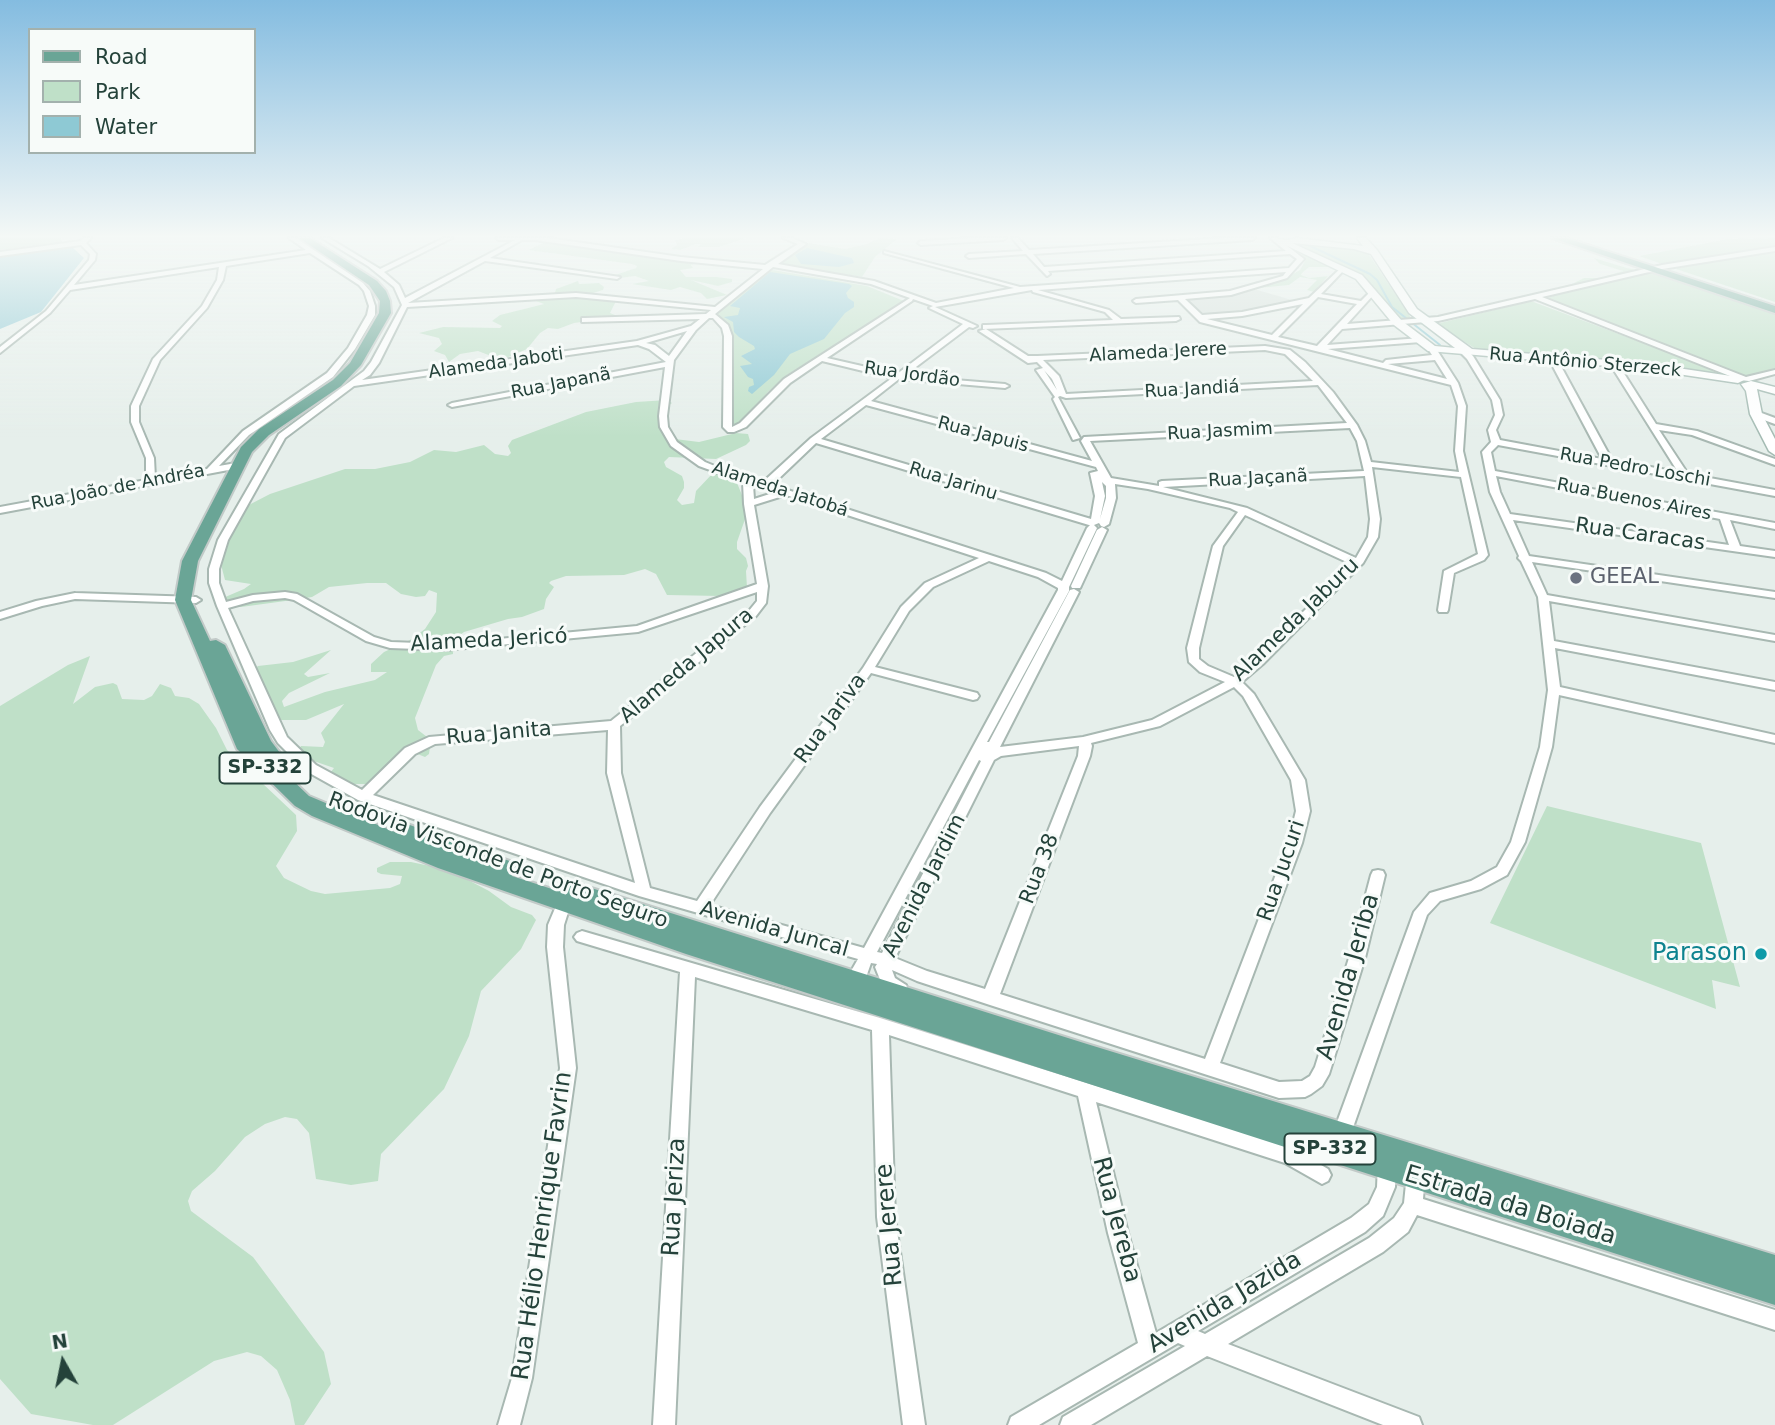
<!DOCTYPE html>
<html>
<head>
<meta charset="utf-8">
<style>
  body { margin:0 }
  #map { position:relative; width:1775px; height:1425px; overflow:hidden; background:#e6efeb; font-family:"DejaVu Sans",sans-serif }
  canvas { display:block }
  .legend { position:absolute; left:28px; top:28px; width:228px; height:126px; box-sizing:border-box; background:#f7fbf9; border:2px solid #a3b1ad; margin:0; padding:9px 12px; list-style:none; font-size:21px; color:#24423a }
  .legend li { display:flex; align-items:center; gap:14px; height:35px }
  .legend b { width:35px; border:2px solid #a3b1ad }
  .north { position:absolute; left:28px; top:1327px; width:70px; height:70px; -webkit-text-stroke:5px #f7fbf9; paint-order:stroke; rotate:351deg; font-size:19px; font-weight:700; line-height:28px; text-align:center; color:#24423a }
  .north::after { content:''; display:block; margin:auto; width:24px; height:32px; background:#24423a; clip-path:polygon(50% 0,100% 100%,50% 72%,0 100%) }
</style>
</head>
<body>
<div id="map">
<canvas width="1775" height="1425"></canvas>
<ul class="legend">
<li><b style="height:9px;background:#6aa596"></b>Road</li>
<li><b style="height:19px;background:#bfe0c8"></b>Park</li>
<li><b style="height:19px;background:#8ec9d4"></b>Water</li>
</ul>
<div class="north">N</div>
</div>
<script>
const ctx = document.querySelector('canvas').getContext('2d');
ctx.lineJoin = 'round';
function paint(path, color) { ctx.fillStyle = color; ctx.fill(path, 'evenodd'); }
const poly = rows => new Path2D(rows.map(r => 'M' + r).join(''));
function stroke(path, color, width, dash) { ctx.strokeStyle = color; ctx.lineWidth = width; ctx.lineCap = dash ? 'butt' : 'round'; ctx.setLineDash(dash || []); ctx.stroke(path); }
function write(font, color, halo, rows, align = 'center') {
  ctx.font = font + ' "DejaVu Sans",sans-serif'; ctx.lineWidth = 6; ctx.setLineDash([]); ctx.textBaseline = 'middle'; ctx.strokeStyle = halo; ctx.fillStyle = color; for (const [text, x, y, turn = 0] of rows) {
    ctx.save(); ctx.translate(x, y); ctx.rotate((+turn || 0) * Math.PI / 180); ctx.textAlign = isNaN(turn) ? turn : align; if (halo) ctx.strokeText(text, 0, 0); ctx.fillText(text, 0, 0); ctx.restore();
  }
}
paint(poly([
  [1254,289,1292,300,1244,312,1204,314,1186,299]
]), '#d4dfda');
paint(poly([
  [0,238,61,238,62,242,0,250],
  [687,238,746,238,719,247,697,247,702,244,696,244,680,250,671,249,677,245,675,240],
  [880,238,897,239,875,257,862,277,780,264,808,243,845,249,867,244],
  [1775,238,1775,247,1665,265,1639,256,1728,239],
  [548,241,683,260,694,264,691,265,693,268,680,270,686,277,717,277,732,279,732,282,718,286,691,280,727,295,707,299,701,293,680,287,671,290,632,284,649,281,635,276,612,279,615,275,636,268,637,266,632,264,528,250],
  [1306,243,1343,246,1368,253,1411,318,1398,319,1364,278,1298,246],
  [1295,248,1334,267,1309,267,1302,273,1301,275,1309,278,1328,276,1314,292,1307,290,1317,280,1300,277,1289,285,1258,288,1279,282,1300,270,1306,259],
  [1775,252,1775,302,1676,269,1677,268],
  [1594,258,1627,268,1653,273,1775,313,1775,369,1744,376,1545,299,1559,294,1564,288,1584,278,1600,278,1623,271,1600,264],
  [773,270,867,286,904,301,787,375,768,392,740,426,730,428,730,331,717,313,766,271],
  [578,281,579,284,599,283,604,287,603,290,580,297,616,301,610,313,620,317,574,323,558,329,548,328,540,333,527,349,492,364,487,363,491,356,478,351,460,354,449,362,445,355,434,351,442,344,439,338,419,333,443,327,500,328,502,326,492,321,500,315,544,304,536,301,554,296,556,289],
  [1531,301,1723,373,1725,374,1476,349,1436,324],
  [667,400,672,403,663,409,665,425,675,439,699,442,736,433,748,434,750,441,746,445,716,459,669,457,664,462,666,467,682,476,684,482,684,488,677,500,682,505,694,503,696,491,713,473,727,476,737,483,744,500,750,505,737,542,737,549,746,558,748,566,746,571,747,588,721,596,667,595,656,574,645,569,624,575,566,576,551,581,549,583,554,587,546,599,544,609,522,617,508,619,464,632,453,640,453,654,444,656,436,665,415,718,418,730,431,740,429,754,425,757,415,753,380,780,367,784,351,784,330,773,334,768,305,758,299,749,301,746,323,747,325,742,321,733,344,704,306,720,274,720,251,671,258,666,293,662,331,650,304,674,308,677,330,673,289,693,282,701,284,707,325,692,375,680,387,672,371,672,371,664,384,652,410,640,425,629,436,612,437,593,429,590,425,596,416,597,401,594,386,583,367,583,329,587,312,597,300,599,241,607,222,605,223,598,244,589,251,584,225,580,219,557,243,508,270,494,345,469,375,469,410,462,434,450,456,452,484,445,495,454,508,456,511,453,508,446,512,440,586,412,636,402],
  [90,656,73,704,95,687,113,683,117,685,122,699,144,700,152,696,160,684,171,688,175,696,189,698,199,704,216,728,227,750,296,815,297,831,276,866,284,878,311,891,325,894,390,888,400,884,402,876,381,874,377,872,377,868,390,862,411,862,449,870,489,891,511,907,532,915,536,920,521,949,481,991,469,1036,444,1089,381,1154,378,1181,351,1185,316,1179,309,1133,297,1119,285,1117,265,1124,245,1137,215,1171,192,1191,188,1201,191,1211,253,1257,324,1352,331,1384,304,1425,295,1425,290,1400,277,1370,261,1356,247,1352,214,1361,113,1425,93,1425,31,1414,0,1379,0,706,68,665],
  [1547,806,1701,843,1740,987,1712,980,1716,1009,1490,923]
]), '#bfe0c8');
paint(poly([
  [70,245,84,258,41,312,0,329,0,255],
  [807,248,852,258,854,263,839,267,801,264,795,255],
  [770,272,849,284,852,286,846,293,848,298,854,302,854,307,845,313,824,339,790,354,774,375,752,394,748,391,749,387,754,385,753,379,748,377,740,366,752,364,741,356,755,349,754,346,739,337,734,332,733,322,724,317,738,315,740,308,730,306]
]), '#8ec9d4');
stroke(poly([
  [1306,244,1370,274,1377,280,1392,307,1440,345]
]), '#8ec9d4', 2);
const street = poly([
  [84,238,91,238,86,243,96,254,95,260,74,285,306,250,289,238,296,238,363,283,370,291,375,306,375,315,355,349,333,377,249,435,219,466,236,463,239,464,239,468,0,513,0,507,146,480,146,458,131,422,131,406,153,359,202,306,217,280,219,267,70,290,50,313,0,353,0,347,46,311,89,260,90,254,81,245,0,256,0,252,80,241,84,238],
  [310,253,359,285,364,291,369,306,367,315,348,348,327,373,243,431,207,469,155,478,154,458,139,422,139,406,160,360,207,308,223,280,226,266,310,253],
  [322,238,329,238,380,269,444,238,452,238,384,272,399,285,405,298,515,240,499,240,496,238,548,238,681,257,765,265,798,244,783,238,792,238,806,244,778,264,874,281,936,303,1014,288,884,253,884,251,1020,287,1289,268,1297,259,1290,254,1048,271,1050,274,1047,276,1026,254,969,258,966,256,969,254,1023,251,1012,238,1018,238,1029,250,1224,238,1255,238,1252,240,1033,254,1044,267,1286,251,1270,238,1277,238,1304,259,1287,278,1231,295,1185,299,1202,315,1242,312,1309,298,1342,267,1345,269,1344,270,1321,294,1361,301,1371,291,1376,292,1347,324,1438,317,1662,265,1775,247,1775,251,1662,269,1542,297,1746,377,1775,370,1775,374,1749,381,1740,380,1535,299,1438,321,1342,329,1327,345,1421,338,1425,340,1421,342,1328,349,1383,363,1386,360,1432,355,1428,349,1435,347,1458,383,1466,406,1463,451,1488,555,1484,560,1454,573,1448,610,1447,612,1439,612,1438,610,1444,571,1478,554,1461,477,1372,467,1380,519,1378,537,1363,563,1263,664,1242,682,1254,694,1305,780,1310,811,1302,843,1220,1063,1279,1082,1302,1081,1310,1076,1315,1067,1349,958,1371,875,1373,871,1378,870,1383,871,1385,875,1365,958,1329,1074,1322,1086,1311,1094,1305,1097,1279,1098,990,1005,917,981,892,970,895,978,906,985,908,990,906,995,900,997,883,987,875,967,877,964,871,963,863,986,857,987,851,986,849,981,850,973,858,959,639,896,358,800,306,771,278,743,270,730,217,606,209,583,209,569,218,540,279,434,364,371,371,362,402,305,394,287,368,266,322,238],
  [522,240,535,240,681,261,763,269,715,307,576,293,408,303,485,261,617,279,620,277,490,258,522,240],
  [773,267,871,284,910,298,784,379,740,423,732,427,732,336,728,325,715,314,773,267],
  [1286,272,1283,276,1230,291,1136,299,1133,301,1136,303,1178,300,1200,322,1451,385,1458,406,1455,451,1459,472,1371,462,1365,441,1357,425,1333,392,1305,362,1290,350,1265,346,1037,356,1028,356,986,329,979,331,1028,363,1037,362,1043,368,1036,370,1055,397,1053,399,1073,440,1080,438,1058,397,1060,396,1066,398,1318,385,1347,423,1084,437,1081,441,1092,461,871,401,899,379,1005,388,1009,386,1005,384,904,376,969,327,973,328,977,326,935,307,1032,290,1033,292,1105,312,1113,320,986,325,983,325,983,329,1176,321,1180,319,1179,317,1121,319,1109,310,1038,290,1286,272],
  [576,297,711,310,706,314,585,318,582,318,582,322,700,319,691,326,637,341,362,380,370,375,379,363,407,307,576,297],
  [1318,297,1357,304,1317,346,1278,337,1318,297],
  [913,299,933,306,929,308,963,324,897,374,827,358,912,301,913,299],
  [1303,304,1272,335,1207,319,1242,316,1303,304],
  [709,318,713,318,722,328,724,336,723,427,728,432,734,432,746,427,790,383,822,361,892,378,811,438,763,482,722,469,705,462,677,442,668,427,667,416,674,360,696,330,709,318],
  [687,331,669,356,655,345,646,343,687,331],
  [638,345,649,349,666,362,452,403,448,405,452,407,665,367,659,416,660,427,671,446,699,466,743,482,744,504,757,584,637,626,445,644,391,642,374,637,297,594,285,592,253,595,226,602,219,583,219,569,228,540,285,438,354,386,638,345],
  [1265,350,1285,354,1313,381,1066,394,1059,376,1043,360,1265,350],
  [1435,360,1447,379,1388,364,1435,360],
  [1043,369,1052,379,1057,390,1044,370,1043,369],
  [866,405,1096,467,1098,471,1090,473,1095,496,1091,519,821,439,866,405],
  [1350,428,1357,441,1364,471,1162,481,1159,482,1159,486,1111,478,1090,441,1350,428],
  [816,443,1089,525,1090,525,1087,528,1062,581,1046,573,772,485,816,443],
  [1365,476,1370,519,1368,537,1356,558,1247,508,1163,487,1365,476],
  [1102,482,1106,486,1106,498,1100,519,1105,496,1102,482],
  [1115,484,1148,489,1230,508,1238,512,1213,546,1187,648,1189,662,1200,672,1225,682,1152,720,1083,737,1000,747,1079,592,1074,589,1070,590,989,742,987,742,1069,591,1069,587,1097,528,1094,525,1099,523,1101,526,1104,527,1109,524,1116,498,1115,484],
  [753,485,776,492,754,499,753,485],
  [786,495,979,558,925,583,901,607,863,668,760,807,697,901,650,888,621,773,620,726,756,616,766,603,768,586,754,505,786,495],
  [1245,515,1351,564,1255,660,1234,677,1208,666,1199,659,1199,648,1223,546,1245,515],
  [989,561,1038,577,1058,588,1058,590,864,948,710,905,770,813,871,673,973,700,977,699,979,696,977,693,875,667,909,611,933,587,989,561],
  [757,592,757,601,748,612,611,721,429,737,405,748,362,790,316,765,287,737,228,608,253,601,285,598,294,600,366,641,390,648,445,650,638,632,757,592],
  [1234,687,1243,696,1291,780,1296,811,1288,843,1205,1059,1000,994,1090,756,1092,746,1091,743,1160,726,1234,687],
  [608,730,607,773,635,883,373,795,415,754,435,744,608,730],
  [1079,746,1078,756,985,989,927,971,895,958,994,760,1001,756,1079,746],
  [979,760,981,761,882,953,877,952,979,760],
  [973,238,1006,238,1003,240,921,245,918,243,921,241,973,238],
  [1460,349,1466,349,1473,356,1500,400,1503,415,1496,430,1500,440,1602,459,1549,359,1553,357,1557,359,1612,460,1678,472,1610,364,1614,362,1618,364,1656,424,1697,431,1775,459,1775,465,1692,435,1659,430,1688,474,1775,490,1775,496,1498,445,1491,452,1495,471,1775,523,1775,529,1730,520,1740,546,1775,551,1775,557,1513,520,1529,556,1775,592,1775,598,1532,562,1547,595,1775,635,1775,641,1549,601,1554,641,1775,682,1775,690,1555,648,1560,687,1775,735,1775,743,1559,695,1552,747,1525,842,1507,875,1481,889,1440,901,1427,915,1350,1136,1347,1142,1341,1144,1335,1142,1332,1136,1414,912,1430,893,1471,881,1497,867,1511,842,1540,747,1548,690,1538,597,1521,561,1518,558,1519,556,1490,492,1482,452,1491,442,1488,430,1495,415,1492,400,1467,359,1459,351,1460,349],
  [1496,476,1720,519,1729,545,1510,514,1500,492,1496,476],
  [1753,412,1759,412,1775,418,1775,424,1753,416,1753,412],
  [1102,527,1107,530,1081,586,1080,588,1072,588,1071,586,1097,530,1102,527],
  [75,593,196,597,201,600,196,603,75,599,42,606,0,619,0,612,36,601,75,593],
  [564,897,569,899,571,903,564,925,563,947,576,1068,532,1378,520,1425,498,1425,512,1378,560,1068,547,947,548,925,559,899,564,897],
  [582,931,880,1018,1290,1147,1328,1169,1331,1175,1328,1181,1322,1184,1285,1163,1096,1102,1128,1233,1156,1333,1351,1218,1369,1204,1377,1187,1378,1165,1381,1159,1387,1156,1393,1159,1396,1165,1395,1187,1383,1216,1365,1232,1198,1331,1205,1334,1369,1238,1394,1218,1404,1203,1407,1174,1410,1168,1416,1165,1422,1168,1425,1174,1423,1199,1775,1310,1775,1330,1417,1215,1408,1232,1383,1252,1228,1344,1419,1417,1422,1425,1383,1425,1207,1356,1091,1425,1060,1425,1063,1417,1185,1346,1178,1343,1039,1425,1008,1425,1011,1417,1138,1343,1108,1233,1078,1096,889,1035,895,1217,925,1425,903,1425,877,1217,872,1030,695,977,675,1425,653,1425,680,972,577,941,574,937,577,933,582,931]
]);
const secondary = poly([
  [1271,238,1287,240,1297,238,1363,246,1357,238,1366,238,1377,250,1417,309,1472,349,1644,363,1738,377,1744,380,1738,383,1644,369,1428,351,1394,325,1356,279,1271,238],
  [1292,243,1354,249,1371,254,1409,313,1455,348,1435,346,1402,321,1362,275,1292,243],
  [1751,381,1775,387,1775,394,1757,389,1762,414,1775,439,1775,455,1769,451,1750,414,1746,391,1741,384,1751,381]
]);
const primary = poly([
  [299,238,310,238,377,281,386,291,390,301,391,313,361,365,341,386,269,435,252,452,198,561,191,600,210,641,216,640,225,645,271,741,292,769,287,775,309,796,397,833,399,826,407,824,515,863,518,869,512,876,558,891,561,884,569,881,1087,1044,1775,1255,1775,1305,686,954,438,868,312,816,295,806,237,749,175,600,182,561,241,447,259,429,333,380,350,363,379,313,380,301,369,285,299,238],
  [1552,238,1566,238,1775,306,1775,313,1552,238]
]);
stroke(street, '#a8b8b2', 4);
stroke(secondary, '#a4bbb3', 3);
stroke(primary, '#c2cac8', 4);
paint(street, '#fff');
paint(secondary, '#fff');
paint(primary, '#6aa596');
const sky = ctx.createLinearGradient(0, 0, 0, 437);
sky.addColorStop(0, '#84bce0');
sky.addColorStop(0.54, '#f4f8f6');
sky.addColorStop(1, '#f4f8f600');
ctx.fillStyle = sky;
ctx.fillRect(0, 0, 1775, 437);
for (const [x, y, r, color] of [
  [1576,578,7,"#6b7280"],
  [1761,954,7,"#0f9aa8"]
]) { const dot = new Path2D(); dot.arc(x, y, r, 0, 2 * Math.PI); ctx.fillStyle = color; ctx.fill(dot); stroke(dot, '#f7fbf9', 2.5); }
write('18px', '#24423a', '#f7fbf9', [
  ["Alameda Jerere",1158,353,-3],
  ["Rua Antônio Sterzeck",1585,363,5],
  ["Alameda Jaboti",496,364,-8],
  ["Rua Jordão",912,375,8],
  ["Rua Japanã",561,384,-11],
  ["Rua Jandiá",1192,390,-3],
  ["Rua Jasmim",1220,432,-3],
  ["Rua Japuis",983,435,15],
  ["Rua Pedro Loschi",1635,468,10],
  ["Rua Jaçanã",1258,479,-3],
  ["Rua Jarinu",953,482,17],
  ["Rua João de Andréa",118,488,-11],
  ["Alameda Jatobá",780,490,18],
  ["Rua Buenos Aires",1634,500,11]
]);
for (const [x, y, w] of [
  [265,768,91],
  [1330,1149,91]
]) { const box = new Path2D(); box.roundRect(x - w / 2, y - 15.5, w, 31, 5); ctx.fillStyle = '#f7fbf9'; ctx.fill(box); stroke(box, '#24423a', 2); }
write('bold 19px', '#24423a', null, [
  ["SP-332",265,768],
  ["SP-332",1330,1149]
]);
write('21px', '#24423a', '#f7fbf9', [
  ["Rua Caracas",1640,535,8],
  ["Alameda Jaburu",1296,620,-44],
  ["Alameda Jericó",489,641,-3],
  ["Alameda Japura",687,666,-40],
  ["Rua Jariva",831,719,-54],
  ["Rua Janita",499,734,-5],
  ["Rodovia Visconde de Porto Seguro",498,861,20],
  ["Rua 38",1040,869,-69],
  ["Rua Jucuri",1282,871,-71],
  ["Avenida Jardim",925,886,-63],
  ["Avenida Juncal",774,930,16]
]);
write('21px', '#5b616d', '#f7fbf9', [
  ["GEEAL",1590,578]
], 'left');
write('24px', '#0d838f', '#f7fbf9', [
  ["Parason",1747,954]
], 'right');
write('24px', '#24423a', '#f7fbf9', [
  ["Avenida Jeriba",1349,977,-74],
  ["Rua Jeriza",675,1197,-87],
  ["Estrada da Boiada",1510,1206,17],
  ["Rua Jereba",1116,1220,75],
  ["Rua Jerere",890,1225,-95],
  ["Rua Hélio Henrique Favrin",543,1226,-82],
  ["Avenida Jazida",1225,1303,-31]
]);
</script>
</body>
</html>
